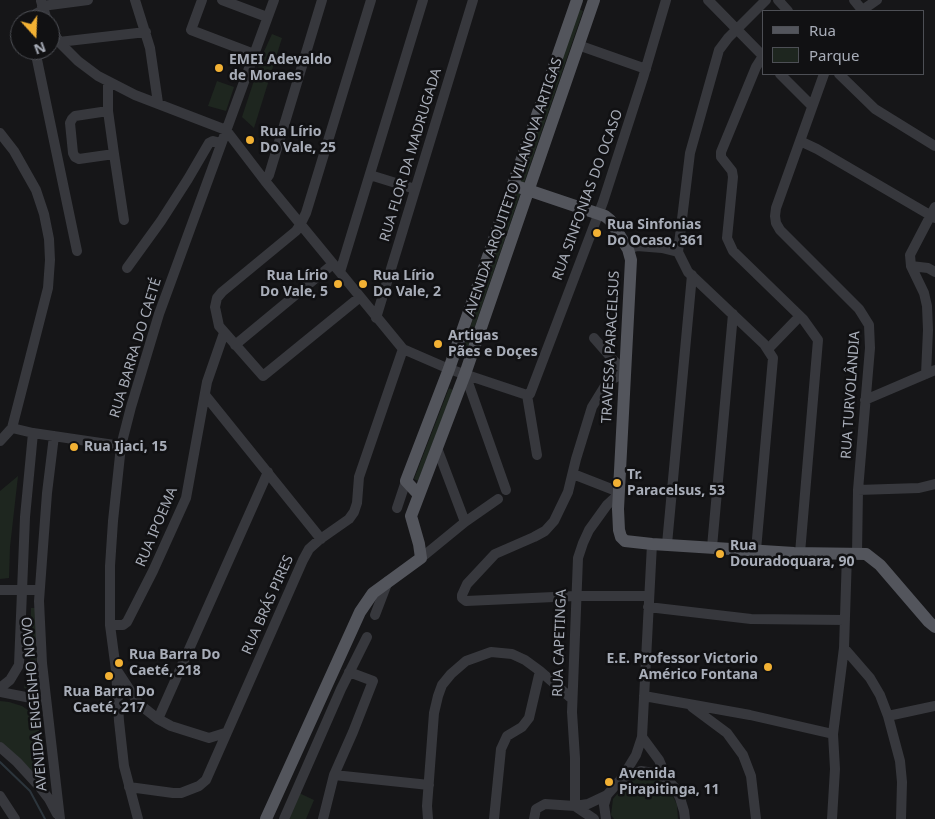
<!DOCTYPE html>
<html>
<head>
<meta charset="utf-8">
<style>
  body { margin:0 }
  #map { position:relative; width:935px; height:819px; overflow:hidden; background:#161618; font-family:"Noto Sans",sans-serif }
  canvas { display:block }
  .legend { position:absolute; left:762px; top:10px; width:162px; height:65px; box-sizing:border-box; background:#111113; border:1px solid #4d4f55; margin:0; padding:6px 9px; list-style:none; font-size:15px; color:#a8adb8 }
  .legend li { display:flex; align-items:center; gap:10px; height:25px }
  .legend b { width:25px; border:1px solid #4d4f55 }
  .north { position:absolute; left:10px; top:10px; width:50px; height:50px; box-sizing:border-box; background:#111113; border:1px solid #4d4f55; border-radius:50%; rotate:160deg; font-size:14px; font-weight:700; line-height:20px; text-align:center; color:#a8adb8 }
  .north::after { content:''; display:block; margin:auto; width:18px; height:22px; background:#f2b134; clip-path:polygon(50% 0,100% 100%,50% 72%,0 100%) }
</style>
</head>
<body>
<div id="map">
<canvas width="935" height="819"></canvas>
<ul class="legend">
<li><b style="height:6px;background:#53555c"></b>Rua</li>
<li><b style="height:14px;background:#1e261f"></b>Parque</li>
</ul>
<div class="north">N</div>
</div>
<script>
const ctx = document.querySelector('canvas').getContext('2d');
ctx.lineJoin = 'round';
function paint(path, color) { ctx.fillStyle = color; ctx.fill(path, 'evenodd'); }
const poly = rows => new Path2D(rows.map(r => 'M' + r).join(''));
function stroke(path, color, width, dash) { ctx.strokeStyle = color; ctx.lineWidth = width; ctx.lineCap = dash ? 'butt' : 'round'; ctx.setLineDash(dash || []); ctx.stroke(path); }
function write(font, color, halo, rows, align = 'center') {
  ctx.font = font + ' "Noto Sans",sans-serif'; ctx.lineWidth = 5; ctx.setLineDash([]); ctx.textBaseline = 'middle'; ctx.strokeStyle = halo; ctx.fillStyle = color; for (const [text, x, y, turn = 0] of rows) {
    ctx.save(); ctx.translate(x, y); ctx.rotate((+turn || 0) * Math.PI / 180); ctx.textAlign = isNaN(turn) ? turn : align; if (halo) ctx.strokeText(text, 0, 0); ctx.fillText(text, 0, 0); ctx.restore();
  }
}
paint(poly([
  [579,9,583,11,465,355,461,354],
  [272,34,282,38,254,128,242,117,262,56],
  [217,81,234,87,226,111,208,106],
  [449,388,453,390,418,481,414,479],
  [18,476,10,547,9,578,0,579,0,491],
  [31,608,37,608,36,684,30,690,24,688,31,653],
  [0,701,9,702,22,706,35,715,38,722,46,784,0,742],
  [640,774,655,777,668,786,677,805,678,819,614,819,611,815,613,799,625,785],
  [299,793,314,800,306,819,288,819]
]), '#1e261f');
stroke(poly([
  [0,762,30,791,45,819]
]), '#2c353c', 2);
stroke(poly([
  [135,0,150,48,158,103],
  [202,0,191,30,254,54],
  [222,0,267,17],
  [708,0,764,57],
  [778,0,788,11],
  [854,0,863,11],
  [41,1,47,20],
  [42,6,88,0],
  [861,11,877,0],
  [29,20,32,16,43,10],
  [50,26,59,42,78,61,98,76,135,95,226,130,265,181,403,349,449,369,527,395],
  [59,42,146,32],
  [578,45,646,69],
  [35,50,77,251],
  [763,56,756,67,721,152,721,157,732,171,733,177,727,238,733,251,803,319,818,340,800,553],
  [780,74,812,106],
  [824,74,776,208,775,216,776,223,780,230,859,309,869,325,870,348,858,490,857,554],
  [839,74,875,109,935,146],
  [108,82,108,111,114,154,124,220],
  [108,111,75,116,72,119,70,123,73,153,75,157,79,159,114,154],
  [0,133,14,151,36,190,44,214,49,239,50,260,48,288,12,428,0,441],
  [800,141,817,149,935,218],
  [370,175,415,189],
  [265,181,269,175,322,0],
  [628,249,637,246,662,248,678,252],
  [911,266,928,268,935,272],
  [127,268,161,221,188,179,209,143,213,141,221,143],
  [340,272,423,0],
  [360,297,263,376,219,326,215,307,217,298,222,292,296,231,300,225,306,213,371,0],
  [376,318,473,0],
  [594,338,615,362,625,370],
  [235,345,333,264],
  [768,349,800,316],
  [625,373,608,381,592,407,576,459,568,492,554,521,545,531,534,537,495,554,467,584,462,595,462,598,466,601,576,596,648,596],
  [465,374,506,490],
  [926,374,928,330,927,306,924,293,911,266,910,255,935,207],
  [205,395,321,539],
  [527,395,530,394,603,202,643,78,666,0],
  [527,395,537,455],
  [865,400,935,370],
  [12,428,33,433,121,446],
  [54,436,47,493,39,601,42,663,60,819],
  [437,448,465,522],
  [573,474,619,492],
  [858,490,919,488,935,484],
  [397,508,406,481],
  [667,544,692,275],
  [712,547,733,314],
  [756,550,773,358,764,344,688,272,678,252,690,153,719,50,728,38,766,0],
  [421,558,465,522,498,499],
  [0,590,39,590],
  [648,607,751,619,845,620],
  [375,615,388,581],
  [110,625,123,625,127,622,153,571,186,498,207,382,224,333],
  [844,648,870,678,880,695,888,716,900,761,902,782,901,819],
  [118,672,139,704,158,719,171,726,209,738,225,733],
  [0,688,10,680,19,665,25,517,33,433],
  [0,692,46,701],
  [644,696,750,715,833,734],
  [692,707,727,733,743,755,751,776,756,819],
  [888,716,935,706],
  [158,719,268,472],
  [642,737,659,760,667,779],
  [0,747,17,762,39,786,49,799,57,814],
  [334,775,429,785],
  [622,778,636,755,642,737,652,544],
  [129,787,173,793,181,793,199,786,206,780,303,560,309,549,319,540,349,519,354,512,357,503,359,477,403,349],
  [0,796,15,819],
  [575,806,575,758,572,712,578,558,583,543,589,530,607,505,619,494],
  [575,806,594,819],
  [138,819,124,766,119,721,116,670,110,625,110,566,113,521,121,446,131,407,159,314,274,0],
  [284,819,341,689,367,637],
  [323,819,334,775,353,732,373,681,349,672],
  [428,819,427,806,434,713,438,696,442,685,451,674,466,661,491,652,512,654,525,660,540,671,572,699],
  [494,819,501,749,507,736,522,727,529,718,540,671],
  [534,819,536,809,545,804,575,806,588,804,607,795],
  [606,819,604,805,607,795,622,778,641,771,660,774,668,780,675,788,680,798,684,811,685,819],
  [832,819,835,769,833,734,844,648,847,554]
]), '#37383d', 10);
stroke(poly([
  [513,185,605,216,610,220,628,249,631,260,618,509,619,530,621,537,625,541,652,544,794,553,866,554,880,565,929,622,935,627],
  [419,495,406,481,449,369,577,0],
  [266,819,360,612,373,593,421,558,419,544,411,516,465,374,594,0]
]), '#53555c', 12);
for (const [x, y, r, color] of [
  [219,68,5,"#f2b134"],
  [250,140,5,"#f2b134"],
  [597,233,5,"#f2b134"],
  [338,284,5,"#f2b134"],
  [363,284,5,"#f2b134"],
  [438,344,5,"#f2b134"],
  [74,447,5,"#f2b134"],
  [617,483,5,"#f2b134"],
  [720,554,5,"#f2b134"],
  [119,663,5,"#f2b134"],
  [768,667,5,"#f2b134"],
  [109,676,5,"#f2b134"],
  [609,782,5,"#f2b134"]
]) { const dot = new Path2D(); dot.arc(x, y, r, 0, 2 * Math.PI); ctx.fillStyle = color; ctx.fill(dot); stroke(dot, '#111113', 2); }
write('bold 14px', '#a8adb8', '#111113', [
  ["EMEI Adevaldo",229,60],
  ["de Moraes",229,76],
  ["Rua Lírio",260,132],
  ["Do Vale, 25",260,148],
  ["Rua Sinfonias",607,225],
  ["Do Ocaso, 361",607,241],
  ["Rua Lírio",328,276,"right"],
  ["Do Vale, 5",328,292,"right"],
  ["Rua Lírio",373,276],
  ["Do Vale, 2",373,292],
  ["Artigas",448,336],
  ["Pães e Doçes",448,352],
  ["Rua Ijaci, 15",84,447],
  ["Tr.",627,475],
  ["Paracelsus, 53",627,491],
  ["Rua",730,546],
  ["Douradoquara, 90",730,562],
  ["Rua Barra Do",129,655],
  ["Caeté, 218",129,671],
  ["E.E. Professor Victorio",758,659,"right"],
  ["Américo Fontana",758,675,"right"],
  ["Rua Barra Do",109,692,"center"],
  ["Caeté, 217",109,708,"center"],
  ["Avenida",619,774],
  ["Pirapitinga, 11",619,790]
], 'left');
write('14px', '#a8adb8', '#111113', [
  ["RUA FLOR DA MADRUGADA",411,155,-73],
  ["AVENIDA ARQUITETO VILANOVA ARTIGAS",514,187,-71],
  ["RUA SINFONIAS DO OCASO",588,195,-70],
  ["TRAVESSA PARACELSUS",611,347,-87],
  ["RUA BARRA DO CAETÉ",136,348,-73],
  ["RUA TURVOLÂNDIA",851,395,-86],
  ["RUA IPOEMA",157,527,-67],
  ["RUA BRÁS PIRES",268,605,-66],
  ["RUA CAPETINGA",560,643,-88],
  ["AVENIDA ENGENHO NOVO",35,704,-95]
]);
</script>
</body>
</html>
